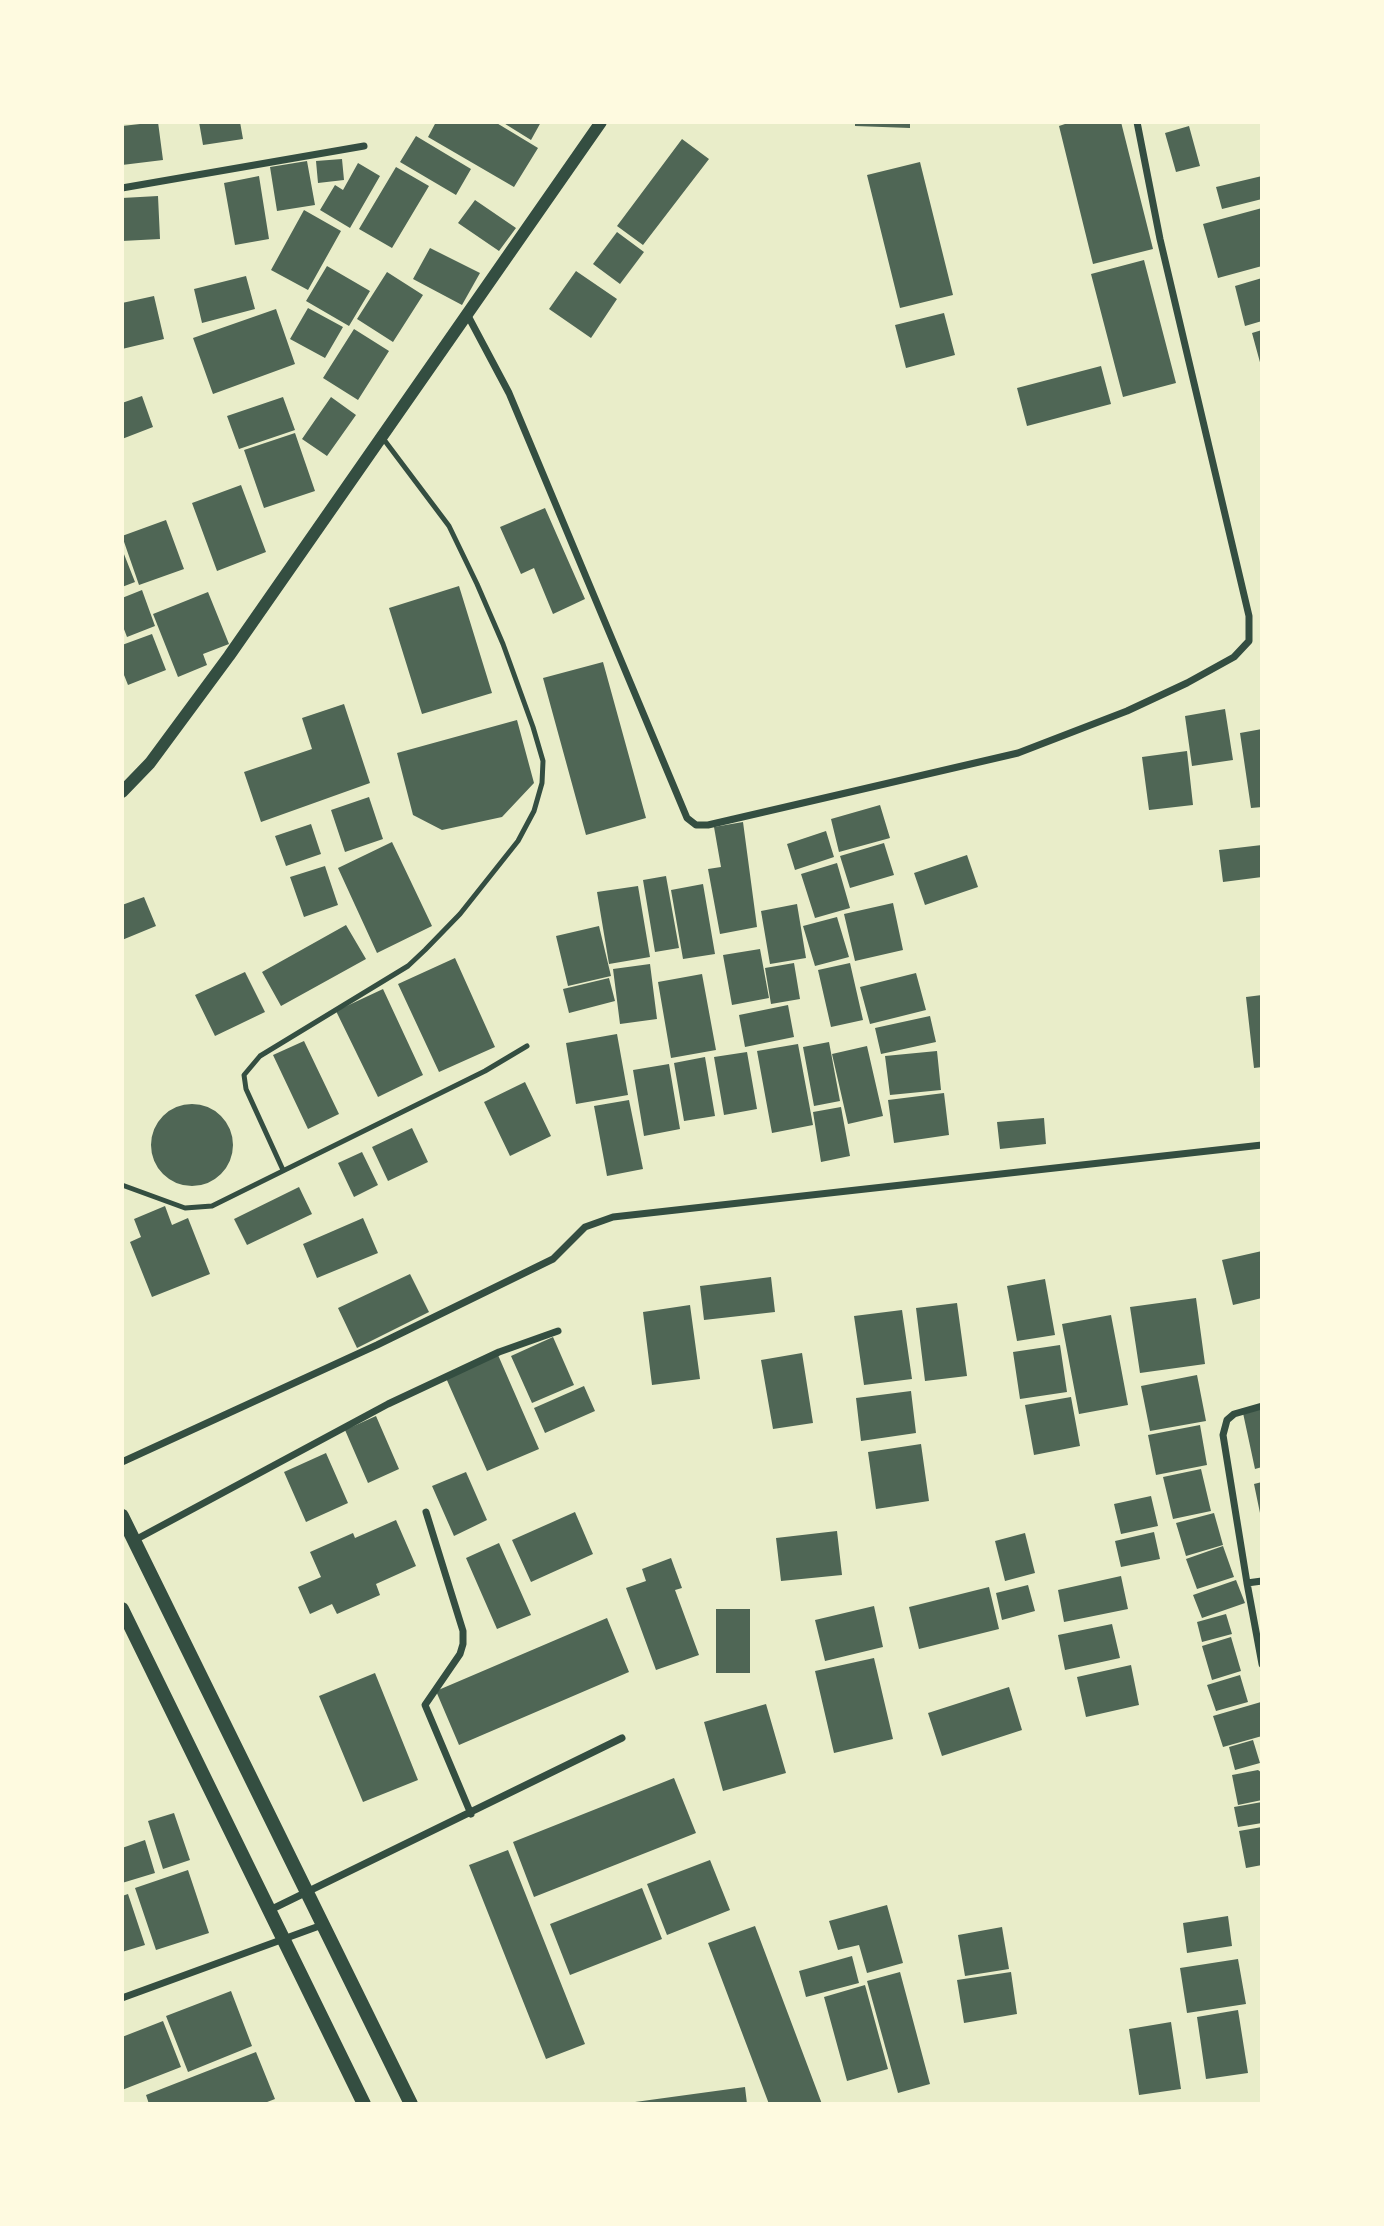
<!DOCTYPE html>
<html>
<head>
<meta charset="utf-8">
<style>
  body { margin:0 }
  #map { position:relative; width:1384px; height:2226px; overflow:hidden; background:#e9edc9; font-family:"Asap Condensed",sans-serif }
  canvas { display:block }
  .frame { position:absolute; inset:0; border:124px solid #fefae0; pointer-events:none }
</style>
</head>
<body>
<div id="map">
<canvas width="1384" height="2226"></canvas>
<div class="frame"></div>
</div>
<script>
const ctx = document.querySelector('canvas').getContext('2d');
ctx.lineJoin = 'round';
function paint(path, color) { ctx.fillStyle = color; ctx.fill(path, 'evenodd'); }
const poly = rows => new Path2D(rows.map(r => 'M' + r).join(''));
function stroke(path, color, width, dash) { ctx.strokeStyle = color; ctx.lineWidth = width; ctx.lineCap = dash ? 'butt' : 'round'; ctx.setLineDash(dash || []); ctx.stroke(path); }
paint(poly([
  [158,122,163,160,122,165,122,126],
  [199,122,240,122,243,139,203,145],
  [436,122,495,122,538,148,514,187,428,137],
  [502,122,541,122,531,140],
  [855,122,910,122,910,128,855,126],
  [1071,122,1121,122,1153,249,1093,264,1059,126],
  [1189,126,1200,166,1176,172,1165,133],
  [416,136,471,169,456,195,400,162],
  [682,139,709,159,643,245,617,226],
  [342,159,344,180,318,183,316,161],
  [307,161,315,205,277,211,270,167],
  [920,162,953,295,900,308,867,175],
  [358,163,380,176,350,228,320,210,335,185,343,190],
  [396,167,429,186,392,248,359,229],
  [259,176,269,239,235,245,224,183],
  [1262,176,1262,199,1222,209,1216,187],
  [158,196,160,239,122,241,122,198],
  [475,200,516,228,499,251,458,223],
  [1262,208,1262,266,1218,278,1203,224],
  [304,210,341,231,308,290,271,270],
  [617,232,644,252,620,284,593,264],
  [430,248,480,273,462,305,413,279],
  [1144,260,1176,383,1123,397,1091,274],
  [327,266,370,291,349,326,306,301],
  [576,271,617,299,591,338,549,309],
  [387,272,423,295,393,342,357,319],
  [246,276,255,309,202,323,194,289],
  [1262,278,1262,321,1245,326,1235,286],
  [154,296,164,339,122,349,122,303],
  [308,308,343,327,325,358,290,339],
  [276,309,295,364,213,394,193,338],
  [944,313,955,355,906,368,895,325],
  [354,329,389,351,358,400,323,378],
  [1262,330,1262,366,1261,366,1252,333],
  [1101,366,1111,404,1027,426,1017,388],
  [142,396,153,427,122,439,122,403],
  [283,397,295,430,239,449,227,416],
  [331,397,356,415,327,456,302,439],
  [295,433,315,491,264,508,244,450],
  [241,485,266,552,217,571,192,503],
  [545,508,585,599,553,614,534,568,521,574,500,527],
  [166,520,184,569,139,585,122,536],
  [122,549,135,582,122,587],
  [459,586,492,693,422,714,389,608],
  [142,590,155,626,127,637,122,624,122,598],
  [208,592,229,644,203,654,207,665,178,677,153,614],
  [152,634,166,670,128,685,122,670,122,645],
  [603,662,646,818,586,835,543,678],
  [344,704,370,783,261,822,244,772,312,749,302,718],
  [1225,709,1233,760,1192,766,1185,716],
  [517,720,534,783,502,817,442,830,413,815,397,753],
  [1262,729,1262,807,1251,808,1240,733],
  [1187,751,1193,805,1149,810,1142,757],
  [369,797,383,839,345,852,331,810],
  [880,805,890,838,839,852,831,819],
  [743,822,757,927,720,934,708,869,721,867,714,827],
  [311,824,321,854,286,866,275,836],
  [826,831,834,857,795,870,787,844],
  [392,842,432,926,377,953,338,868],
  [884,843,894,875,850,888,840,856],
  [1262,845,1262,877,1223,882,1219,850],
  [967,855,978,887,925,905,914,873],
  [837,863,850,908,815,918,801,874],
  [325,866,338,905,304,917,290,877],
  [666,876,679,948,655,952,643,880],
  [703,884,715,954,683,959,671,890],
  [638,886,650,957,609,964,597,892],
  [144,897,156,926,122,940,122,905],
  [893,903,903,950,855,961,844,914],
  [797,904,806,958,770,964,761,911],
  [837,917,849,957,815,966,803,926],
  [346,925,366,959,281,1006,262,972],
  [599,926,611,976,568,986,556,936],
  [760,949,769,998,732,1005,723,955],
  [455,958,495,1047,439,1072,398,984],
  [794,963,800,999,771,1004,765,968],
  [850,963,863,1020,831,1027,818,970],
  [650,964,657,1019,620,1024,613,969],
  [245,972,265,1012,215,1036,195,995],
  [916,973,926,1010,870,1024,860,987],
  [702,974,716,1050,671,1058,658,982],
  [609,978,615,1001,569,1013,563,989],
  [383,989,423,1075,378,1097,336,1011],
  [1262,995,1262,1067,1254,1068,1246,997],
  [788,1005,794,1037,745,1047,739,1015],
  [930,1016,936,1042,881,1054,875,1028],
  [617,1034,628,1095,576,1104,566,1043],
  [304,1041,339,1114,308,1129,273,1055],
  [829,1042,840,1101,814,1106,803,1047],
  [798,1044,813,1125,772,1133,757,1051],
  [867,1046,883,1116,848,1124,832,1054],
  [937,1051,941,1090,890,1095,885,1056],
  [747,1052,757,1109,724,1115,714,1057],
  [705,1057,715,1116,684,1121,674,1063],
  [669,1064,680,1129,644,1136,633,1070],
  [525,1082,551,1136,510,1156,484,1102],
  [944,1093,949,1135,894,1143,888,1100],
  [629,1100,643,1169,607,1176,594,1106],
  '151 1145a41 41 0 1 1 82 0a41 41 0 1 1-82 0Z',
  [841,1107,850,1156,821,1162,813,1112],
  [1044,1118,1046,1144,1000,1149,997,1122],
  [412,1128,428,1162,388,1181,372,1147],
  [362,1152,378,1185,354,1197,338,1163],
  [299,1187,312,1214,247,1245,234,1219],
  [165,1206,172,1225,188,1218,210,1274,152,1297,130,1242,141,1237,134,1219],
  [363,1218,378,1253,317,1278,303,1244],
  [1262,1251,1262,1298,1233,1305,1222,1260],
  [410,1274,429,1312,357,1348,338,1308],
  [771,1277,775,1312,704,1320,700,1286],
  [1045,1279,1055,1335,1017,1341,1007,1286],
  [1196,1298,1205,1364,1140,1373,1130,1307],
  [957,1303,967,1376,925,1381,916,1308],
  [690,1305,700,1379,652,1385,643,1312],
  [902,1310,912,1379,864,1385,854,1316],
  [1111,1315,1128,1405,1079,1414,1062,1324],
  [553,1337,574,1385,532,1403,511,1356],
  [1060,1345,1067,1392,1020,1399,1013,1352],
  [802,1353,813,1423,773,1429,761,1360],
  [498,1355,539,1449,487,1471,446,1378],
  [1197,1375,1206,1421,1150,1431,1141,1386],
  [584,1386,595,1411,545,1433,534,1408],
  [911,1391,916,1433,861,1441,856,1398],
  [1071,1397,1080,1446,1034,1455,1025,1405],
  [1262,1409,1262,1467,1255,1469,1243,1413],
  [376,1416,399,1469,368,1483,345,1430],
  [1200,1425,1207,1465,1156,1475,1148,1435],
  [921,1444,929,1501,876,1509,868,1452],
  [326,1453,348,1503,306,1522,284,1472],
  [1201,1469,1211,1511,1173,1519,1163,1477],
  [466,1472,487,1520,454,1536,432,1486],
  [1262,1482,1262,1513,1260,1513,1254,1484],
  [1151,1496,1158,1526,1121,1534,1114,1504],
  [575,1512,593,1554,531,1582,512,1540],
  [1214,1513,1223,1545,1186,1556,1176,1523],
  [396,1520,416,1566,376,1584,380,1595,337,1614,332,1604,310,1614,298,1587,321,1577,310,1552,353,1533,355,1538],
  [837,1531,842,1575,781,1581,776,1538],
  [1154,1532,1160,1559,1121,1567,1115,1541],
  [1025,1533,1035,1573,1005,1581,995,1541],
  [499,1543,531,1615,497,1629,466,1558],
  [1223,1546,1234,1577,1197,1589,1186,1559],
  [671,1558,682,1588,675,1590,699,1655,656,1670,626,1588,646,1581,642,1569],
  [1121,1576,1128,1609,1064,1622,1058,1590],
  [1236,1580,1245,1603,1202,1618,1193,1595],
  [1028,1585,1035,1611,1002,1620,996,1593],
  [989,1587,999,1629,919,1649,909,1607],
  [874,1606,883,1647,825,1661,815,1620],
  [716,1609,750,1609,750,1673,716,1673],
  [1226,1614,1232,1634,1202,1642,1197,1622],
  [607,1618,629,1672,459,1745,436,1691],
  [1112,1624,1120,1658,1065,1670,1058,1635],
  [1231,1637,1241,1671,1212,1680,1202,1646],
  [874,1658,893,1739,834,1753,815,1671],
  [1131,1665,1139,1705,1086,1717,1077,1677],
  [375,1673,418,1780,363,1802,319,1696],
  [1240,1675,1248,1702,1216,1711,1207,1685],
  [1009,1687,1022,1730,942,1756,928,1713],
  [1261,1702,1262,1736,1223,1747,1213,1716],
  [766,1704,786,1773,723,1791,704,1722],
  [1253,1740,1260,1763,1235,1770,1229,1747],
  [1258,1770,1262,1773,1262,1800,1238,1805,1232,1775],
  [674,1778,696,1833,534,1897,513,1842],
  [1262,1802,1262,1823,1238,1827,1234,1807],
  [174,1813,190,1860,163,1869,148,1821],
  [1262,1827,1262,1865,1246,1868,1239,1831],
  [145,1840,155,1873,122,1883,122,1848],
  [508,1850,585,2044,546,2059,469,1865],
  [710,1860,730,1910,667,1935,647,1884],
  [188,1870,209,1933,156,1950,135,1888],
  [642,1888,662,1939,570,1975,550,1924],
  [128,1894,145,1945,122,1952,122,1896],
  [887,1905,903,1963,867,1973,859,1945,838,1950,829,1921],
  [1228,1916,1232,1946,1187,1953,1183,1923],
  [755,1926,822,2104,769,2104,708,1943],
  [1002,1927,1009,1969,965,1976,958,1935],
  [852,1956,859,1983,806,1997,799,1971],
  [1238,1959,1246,2004,1187,2013,1180,1968],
  [900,1972,930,2084,898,2093,867,1981],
  [1011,1972,1017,2014,964,2023,957,1980],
  [865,1985,888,2069,847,2081,824,1997],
  [231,1991,252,2046,188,2072,166,2016],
  [1238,2010,1248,2073,1206,2079,1197,2017],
  [163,2021,181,2067,122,2090,122,2037],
  [1171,2022,1181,2089,1139,2095,1129,2029],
  [256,2052,275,2099,262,2104,149,2104,146,2095],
  [745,2087,747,2104,635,2104,635,2102]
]), '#4f6655');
stroke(poly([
  [283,1170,246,1089,244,1075,260,1056,408,966,425,950,460,914,518,841,534,811,542,783,543,761,533,727,503,644,477,584,449,526,382,437],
  [122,1185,185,1208,212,1206,485,1071,527,1046]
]), '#344e41', 5);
stroke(poly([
  [122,188,364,146],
  [467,314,509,393,687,818,696,825,708,825,1018,753,1127,711,1187,683,1234,657,1249,641,1249,616,1160,239,1137,122],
  [122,1462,377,1345,553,1259,585,1227,613,1217,1262,1145],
  [426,1512,463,1631,463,1644,460,1654,425,1705,471,1814],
  [135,1540,388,1404,499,1352,558,1331],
  [1262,1581,1247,1583,1262,1664],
  [1247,1583,1223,1435,1227,1420,1234,1414,1262,1406],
  [270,1910,622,1738],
  [122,1998,322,1925]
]), '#344e41', 7);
stroke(poly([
  [122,792,150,763,229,656,601,122]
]), '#344e41', 12);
stroke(poly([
  [122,1516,411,2104],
  [122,1609,364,2104]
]), '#344e41', 14);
</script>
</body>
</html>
